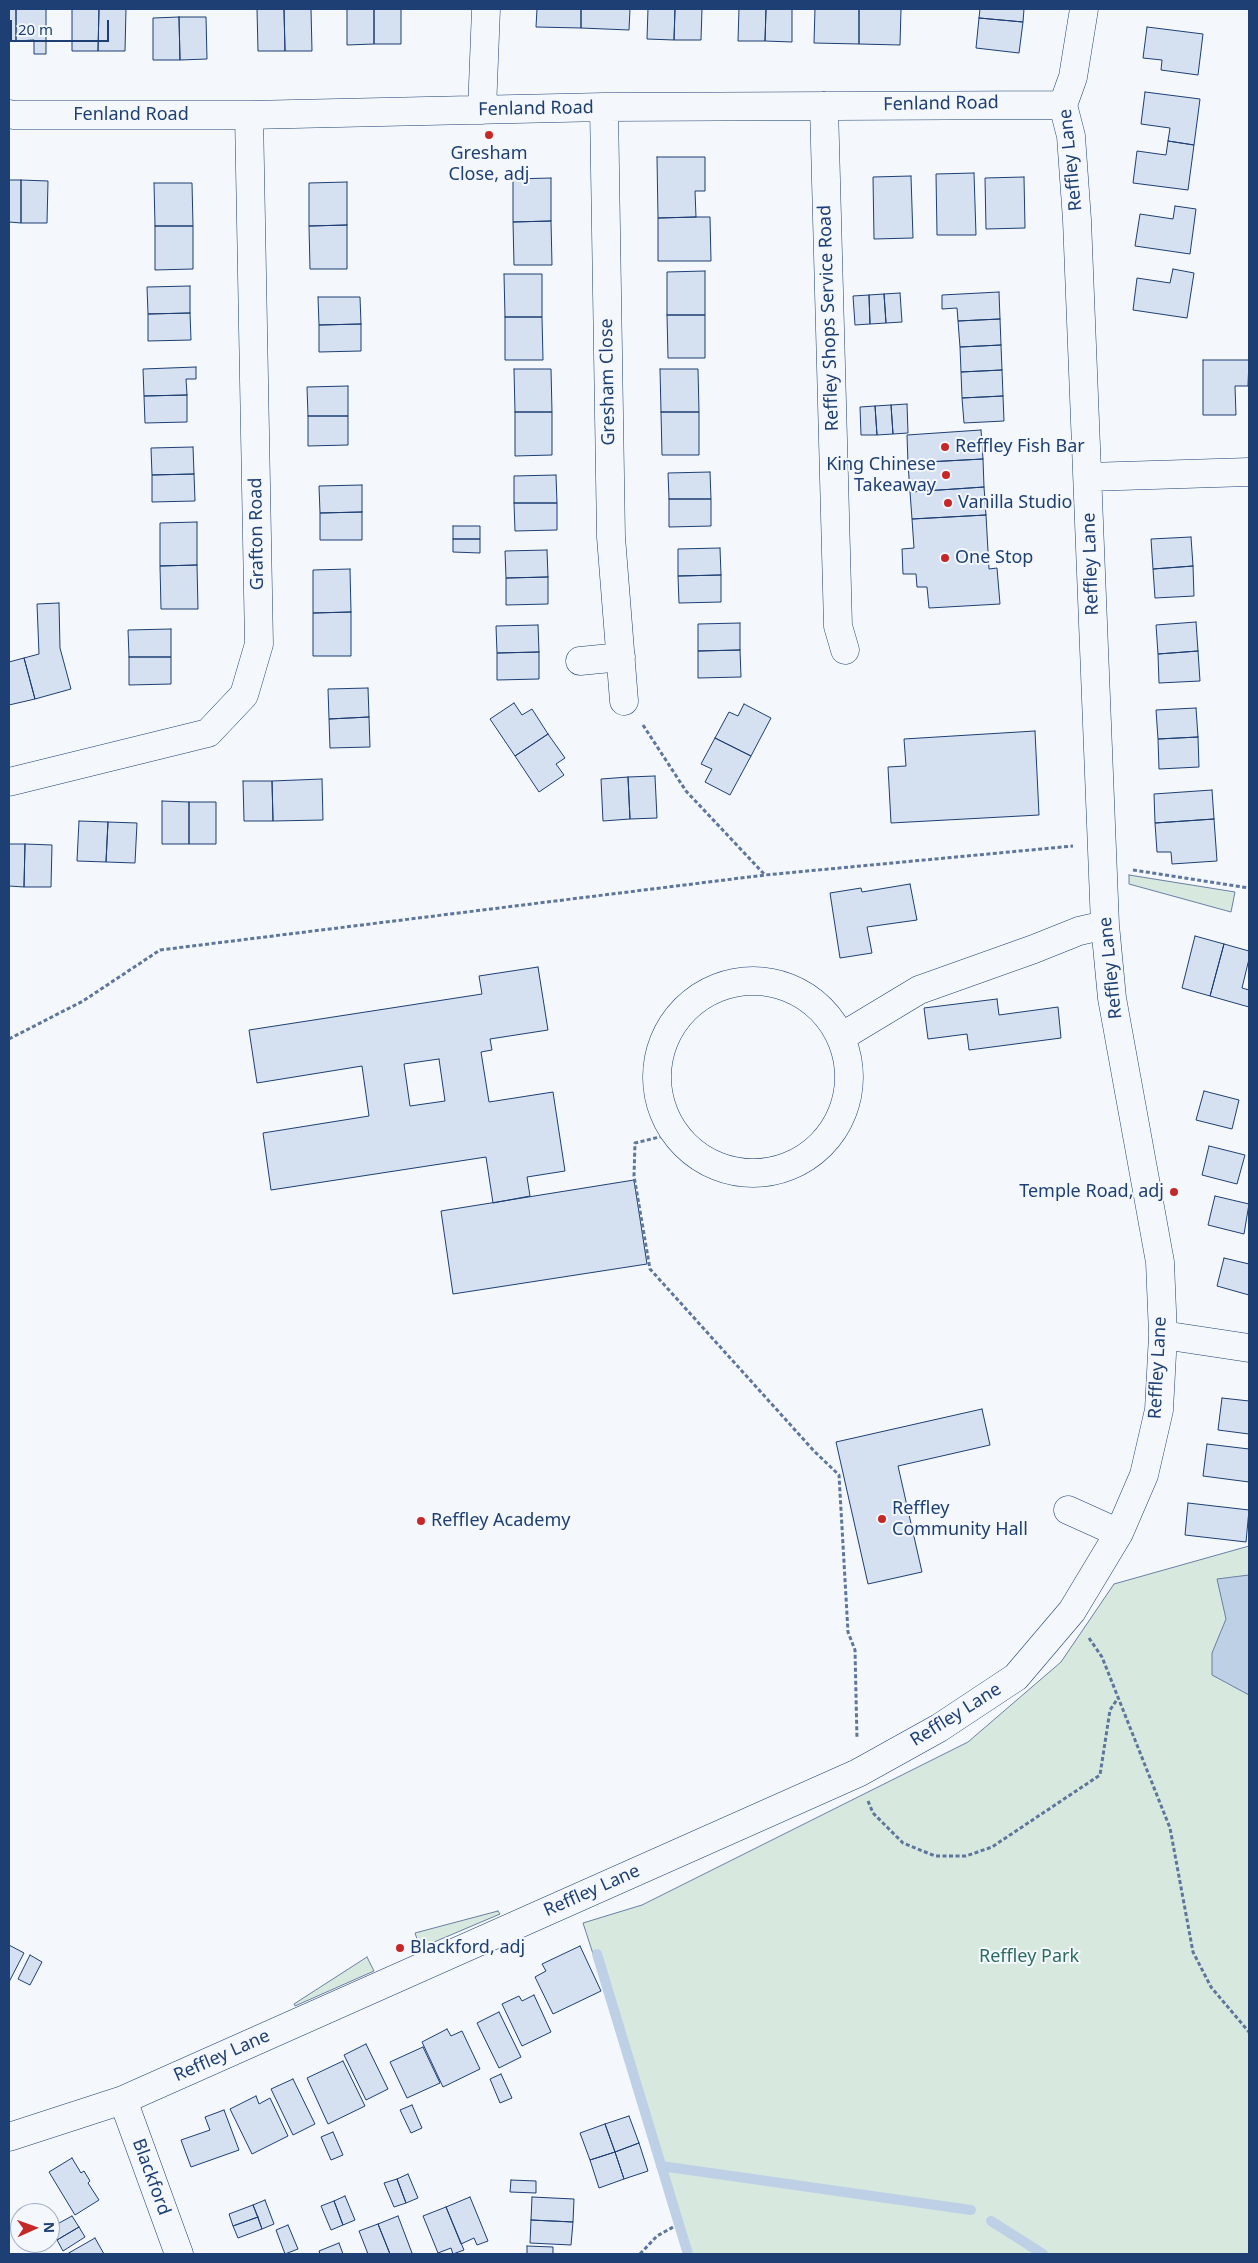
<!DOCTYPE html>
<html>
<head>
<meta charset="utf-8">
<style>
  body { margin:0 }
  #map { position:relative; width:1258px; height:2263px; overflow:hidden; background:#f4f7fb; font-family:"Noto Sans",sans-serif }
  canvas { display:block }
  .frame { position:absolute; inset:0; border:10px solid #1d3f73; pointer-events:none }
  .north { position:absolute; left:10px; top:2203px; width:50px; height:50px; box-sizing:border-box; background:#f4f7fb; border:1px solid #9eadc5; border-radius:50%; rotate:88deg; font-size:14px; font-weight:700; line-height:20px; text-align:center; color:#1d3f73 }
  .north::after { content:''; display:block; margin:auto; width:18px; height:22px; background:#c62828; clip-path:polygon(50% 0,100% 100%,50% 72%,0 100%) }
  .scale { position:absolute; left:10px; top:20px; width:99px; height:22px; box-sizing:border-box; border:2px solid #1d3f73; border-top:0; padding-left:6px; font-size:15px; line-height:18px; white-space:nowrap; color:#1d3f73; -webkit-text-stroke:4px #f4f7fb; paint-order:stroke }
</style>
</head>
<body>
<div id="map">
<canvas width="1258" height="2263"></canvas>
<div class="frame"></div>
<div class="north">N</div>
<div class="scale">20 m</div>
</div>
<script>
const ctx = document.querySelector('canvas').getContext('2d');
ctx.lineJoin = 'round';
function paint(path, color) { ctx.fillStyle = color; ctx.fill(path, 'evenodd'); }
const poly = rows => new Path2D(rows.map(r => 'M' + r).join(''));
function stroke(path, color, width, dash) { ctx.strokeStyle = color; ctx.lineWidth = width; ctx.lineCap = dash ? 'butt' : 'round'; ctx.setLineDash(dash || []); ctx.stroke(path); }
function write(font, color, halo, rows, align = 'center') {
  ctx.font = font + ' "Noto Sans",sans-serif'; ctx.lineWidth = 4; ctx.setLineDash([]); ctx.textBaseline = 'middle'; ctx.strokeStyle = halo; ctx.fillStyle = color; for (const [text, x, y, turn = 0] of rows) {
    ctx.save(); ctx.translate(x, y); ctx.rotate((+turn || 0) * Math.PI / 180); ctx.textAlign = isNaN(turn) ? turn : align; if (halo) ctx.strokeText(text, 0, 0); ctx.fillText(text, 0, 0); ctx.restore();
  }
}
const green = poly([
  [1129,875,1235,892,1231,912,1129,884,1129,875],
  [1249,1546,1249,2254,685,2254,632,2074,583,1923,642,1905,968,1742,1061,1662,1114,1584,1249,1546],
  [498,1911,500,1914,420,1948,415,1933,498,1911],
  [367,1957,374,1971,295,2006,294,2004,367,1957]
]);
paint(green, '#d7e8df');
stroke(green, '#687fa3', 1);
const water = poly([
  [1249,1575,1249,1695,1212,1675,1212,1653,1226,1619,1217,1579,1249,1575]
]);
paint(water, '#bed0e5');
stroke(water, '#687fa3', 1);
stroke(poly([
  [597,1954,688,2254],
  [661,2166,971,2210],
  [991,2221,1043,2254]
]), '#bed0e5', 10);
const building = poly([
  [9,9,16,9,16,41,9,41,9,9],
  [16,9,46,9,46,54,34,54,34,40,16,41,16,9],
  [72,9,99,9,98,51,72,51,72,9],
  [99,9,126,9,125,51,98,51,99,9],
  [257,9,284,9,285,51,258,51,257,9],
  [284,9,311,9,312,51,285,51,284,9],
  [347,9,374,9,374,44,347,45,347,9],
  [374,9,401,9,401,44,374,44,374,9],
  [537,9,581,9,581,28,536,27,537,9],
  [581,9,630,9,629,30,581,28,581,9],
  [648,9,675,9,674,40,647,39,648,9],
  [675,9,702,9,701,40,674,40,675,9],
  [739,9,766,9,765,41,738,41,739,9],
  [766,9,792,9,792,42,765,41,766,9],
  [815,9,859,9,859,44,814,43,815,9],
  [859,9,901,9,900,45,859,44,859,9],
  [980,9,1024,9,1023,22,979,18,980,9],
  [179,17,180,60,153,60,153,18,179,17],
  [179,17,206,17,207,59,180,60,179,17],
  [979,18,1023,22,1019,53,976,48,979,18],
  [1147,27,1203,34,1198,75,1161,70,1162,60,1143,58,1147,27],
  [1145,92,1200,99,1194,145,1168,141,1170,128,1141,124,1145,92],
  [1168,141,1194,145,1188,190,1133,183,1137,151,1166,155,1168,141],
  [657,157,705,157,705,191,695,191,696,217,658,218,657,157],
  [974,173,976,235,937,235,936,174,974,173],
  [911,176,913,238,874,239,873,177,911,176],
  [1024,177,1025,228,986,229,985,178,1024,177],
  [551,178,551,221,513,222,513,179,551,178],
  [9,180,21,180,21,223,9,222,9,180],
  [21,180,48,181,47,223,21,223,21,180],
  [347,182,347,225,309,226,309,183,347,182],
  [154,183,192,183,193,226,155,226,154,183],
  [1175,206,1196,209,1190,254,1135,246,1140,214,1173,219,1175,206],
  [696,217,710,217,711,261,658,261,658,218,696,217],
  [551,221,552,265,514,265,513,222,551,221],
  [347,225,347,269,310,269,309,226,347,225],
  [155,226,193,226,193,269,155,270,155,226],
  [1173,269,1194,273,1187,318,1133,310,1137,278,1170,283,1173,269],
  [705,271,705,315,667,315,667,272,705,271],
  [504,274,542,274,542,317,505,317,504,274],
  [190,286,190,313,148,314,147,287,190,286],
  [999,292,1000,319,958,321,957,308,942,309,942,295,999,292],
  [900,293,902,322,886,323,884,294,900,293],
  [884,294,886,323,870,324,869,295,884,294],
  [869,295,870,324,855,325,853,296,869,295],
  [318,297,360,297,361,324,319,325,318,297],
  [190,313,191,340,148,341,148,314,190,313],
  [667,315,705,315,705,358,668,358,667,315],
  [505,317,542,317,543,360,505,360,505,317],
  [1000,319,1001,345,960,347,958,321,1000,319],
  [361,324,361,351,319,352,319,325,361,324],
  [1001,345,1002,370,961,372,960,347,1001,345],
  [1203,360,1249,360,1248,386,1235,386,1236,415,1203,415,1203,360],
  [196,367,196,379,186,379,187,395,144,396,143,369,196,367],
  [514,369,551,369,552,412,515,412,514,369],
  [660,369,698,369,699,412,661,412,660,369],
  [1002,370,1003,396,962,398,961,372,1002,370],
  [348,386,348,416,308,416,307,387,348,386],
  [187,395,187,422,145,423,144,396,187,395],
  [1003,396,1004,421,964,423,962,398,1003,396],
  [907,404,908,433,893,434,891,405,907,404],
  [891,405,893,434,877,435,875,406,891,405],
  [875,406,877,435,861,435,860,407,875,406],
  [515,412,552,412,552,455,515,456,515,412],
  [661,412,699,412,699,455,662,455,661,412],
  [308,416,348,416,348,445,308,446,308,416],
  [981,430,983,459,908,463,907,435,981,430],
  [193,447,194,474,152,475,151,448,193,447],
  [983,459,984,487,910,492,908,463,983,459],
  [710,472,711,499,669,499,668,473,710,472],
  [194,474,195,501,152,502,152,475,194,474],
  [556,475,557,503,514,503,514,476,556,475],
  [362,485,362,512,320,513,319,486,362,485],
  [984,487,986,515,912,519,910,492,984,487],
  [669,499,711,499,711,526,669,527,669,499],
  [514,503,557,503,557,530,515,531,514,503],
  [362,512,362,540,320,540,320,513,362,512],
  [986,515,989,569,997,568,1000,604,929,608,927,587,917,587,916,574,903,574,902,549,914,548,912,519,986,515],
  [197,522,197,565,160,566,160,523,197,522],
  [453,526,480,526,480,539,453,539,453,526],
  [1191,537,1193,566,1153,569,1151,539,1191,537],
  [453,539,480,539,480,553,453,552,453,539],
  [720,548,721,575,678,576,678,549,720,548],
  [547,550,548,577,506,578,505,551,547,550],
  [197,565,198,609,161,609,160,566,197,565],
  [1193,566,1194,596,1155,598,1153,569,1193,566],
  [350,569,351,612,313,613,313,570,350,569],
  [721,575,721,602,679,603,678,576,721,575],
  [548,577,548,604,506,605,506,578,548,577],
  [59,603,60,648,71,689,35,699,24,658,39,654,37,604,59,603],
  [351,612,351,656,313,656,313,613,351,612],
  [1196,622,1198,651,1158,654,1156,625,1196,622],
  [740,623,740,650,698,651,698,624,740,623],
  [538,625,539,652,497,653,496,626,538,625],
  [171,629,171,657,129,657,128,630,171,629],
  [740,650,741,677,698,678,698,651,740,650],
  [1198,651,1200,681,1159,683,1158,654,1198,651],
  [539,652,539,679,497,680,497,653,539,652],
  [129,657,171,657,171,684,129,685,129,657],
  [24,658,35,699,9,705,9,662,24,658],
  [368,688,369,717,329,719,328,689,368,688],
  [514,703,522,715,532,709,548,734,515,756,490,719,514,703],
  [744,704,771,718,751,756,715,738,729,712,738,716,744,704],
  [1196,708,1198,737,1158,739,1156,710,1196,708],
  [369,717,370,747,330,748,329,719,369,717],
  [1035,731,1039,815,891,823,888,767,906,766,904,739,1035,731],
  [548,734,565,758,556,764,564,775,539,792,515,756,548,734],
  [1198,737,1199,767,1159,769,1158,739,1198,737],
  [715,738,751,756,730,795,705,782,712,769,701,764,715,738],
  [655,776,657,818,630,819,628,777,655,776],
  [628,777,630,819,603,821,601,779,628,777],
  [322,779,323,820,273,821,272,781,322,779],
  [243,781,272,781,273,821,244,821,243,781],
  [1212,790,1214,819,1155,823,1154,794,1212,790],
  [162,801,189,802,189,844,162,844,162,801],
  [189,802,216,802,216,844,189,844,189,802],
  [1214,819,1217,861,1172,864,1171,852,1157,852,1155,823,1214,819],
  [79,821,108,822,106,862,77,861,79,821],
  [108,822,137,823,135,863,106,862,108,822],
  [9,844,25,844,24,887,9,886,9,844],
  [25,844,52,845,51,887,24,887,25,844],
  [910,884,917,920,867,927,872,953,840,958,830,893,861,888,862,892,910,884],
  [1195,936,1224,944,1210,996,1182,988,1195,936],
  [1224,944,1249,951,1249,959,1242,988,1249,990,1249,1007,1210,996,1224,944],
  [538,967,548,1030,490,1039,492,1050,481,1052,489,1102,553,1092,565,1171,527,1177,530,1196,493,1203,486,1157,271,1190,263,1133,369,1116,362,1066,257,1083,249,1030,482,994,479,976,538,967],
  [439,1059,445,1101,410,1106,404,1064,439,1059],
  [997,999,999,1015,1058,1007,1061,1038,969,1050,967,1034,928,1039,924,1008,997,999],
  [1204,1091,1239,1100,1232,1129,1196,1120,1204,1091],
  [1209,1146,1245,1155,1237,1184,1202,1175,1209,1146],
  [634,1180,647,1264,453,1294,441,1211,634,1180],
  [1215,1196,1249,1204,1244,1234,1208,1225,1215,1196],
  [1224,1258,1249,1264,1249,1295,1217,1286,1224,1258],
  [1222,1398,1249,1401,1249,1434,1218,1430,1222,1398],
  [982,1409,990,1445,898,1466,922,1572,868,1584,836,1442,982,1409],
  [1207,1444,1249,1449,1249,1482,1203,1476,1207,1444],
  [1188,1503,1249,1510,1246,1542,1185,1535,1188,1503],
  [9,1945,24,1953,9,1982,9,1945],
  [580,1946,601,1991,553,2014,535,1977,546,1971,542,1964,580,1946],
  [30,1955,42,1962,30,1985,18,1979,30,1955],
  [534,1995,551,2032,522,2046,502,2004,519,1996,522,2001,534,1995],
  [499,2012,521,2057,499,2068,477,2023,499,2012],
  [447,2029,451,2036,462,2031,480,2069,443,2087,422,2042,447,2029],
  [366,2044,388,2089,366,2100,344,2055,366,2044],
  [423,2047,440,2083,407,2098,390,2062,423,2047],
  [343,2061,365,2106,328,2124,307,2078,343,2061],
  [501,2074,512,2098,500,2103,490,2079,501,2074],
  [293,2079,315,2124,293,2135,271,2089,293,2079],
  [256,2096,259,2104,270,2098,288,2136,252,2154,230,2109,256,2096],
  [412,2105,422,2128,411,2133,400,2110,412,2105],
  [224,2110,239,2150,191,2167,181,2140,210,2130,205,2117,224,2110],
  [629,2116,639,2143,615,2152,605,2124,629,2116],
  [605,2124,615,2152,590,2160,580,2133,605,2124],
  [333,2132,343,2155,331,2160,321,2137,333,2132],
  [639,2143,648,2171,624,2179,615,2152,639,2143],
  [615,2152,624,2179,599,2188,590,2160,615,2152],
  [72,2158,81,2173,84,2171,90,2181,88,2183,99,2200,75,2215,49,2172,72,2158],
  [408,2174,418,2198,406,2203,397,2179,408,2174],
  [397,2179,406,2203,394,2207,384,2183,397,2179],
  [511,2180,536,2181,536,2193,510,2192,511,2180],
  [345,2196,355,2220,343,2225,334,2201,345,2196],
  [470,2197,488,2241,477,2245,474,2238,461,2244,446,2207,470,2197],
  [532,2197,574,2199,573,2222,531,2220,532,2197],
  [265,2200,274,2224,262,2229,253,2205,265,2200],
  [334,2201,343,2225,331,2230,321,2206,334,2201],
  [253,2205,258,2217,233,2226,229,2214,253,2205],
  [446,2207,464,2250,453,2254,451,2248,438,2253,423,2216,446,2207],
  [72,2216,79,2227,57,2240,50,2228,72,2216],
  [398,2216,412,2253,409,2254,390,2254,378,2224,398,2216],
  [258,2217,262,2229,238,2238,233,2226,258,2217],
  [531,2220,573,2222,571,2245,530,2243,531,2220],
  [378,2224,390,2254,368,2254,359,2231,378,2224],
  [288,2225,298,2249,285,2254,276,2230,288,2225],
  [79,2227,85,2237,63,2251,57,2240,79,2227],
  [95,2238,104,2254,67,2254,95,2238],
  [339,2243,343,2254,320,2254,319,2251,339,2243],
  [527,2246,553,2247,553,2254,527,2254,527,2246]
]);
paint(building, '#d5e0f0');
stroke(building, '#1d3f73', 1);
const minor = poly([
  [824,106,838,626,845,650],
  [604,107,611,537,624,701],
  [482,110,486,9],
  [9,114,14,115,249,115,604,107,1063,105],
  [1088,477,1249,472],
  [580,661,621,657],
  [9,782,208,733,244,695,259,644,249,115],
  '657 1077a96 96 0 1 1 192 0a96 96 0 1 1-192 0Z',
  [841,1037,919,990,1034,949,1079,931,1105,925],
  [1163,1335,1249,1348],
  [1068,1510,1119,1533],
  [123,2100,179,2254],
  [9,2137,123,2100,858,1773,939,1728,1016,1677,1072,1611,1119,1533,1144,1475,1159,1410,1163,1335,1160,1262,1112,998,1105,925,1077,220,1071,136,1063,105,1073,77,1084,9]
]);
stroke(minor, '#1d3f73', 29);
stroke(poly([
  [643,725,686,791,765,875],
  [1133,870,1249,888],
  [9,1039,83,1001,160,950,765,875,1073,846],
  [676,1133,635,1143,634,1176,650,1269,814,1451,839,1475,848,1632,855,1650,857,1739],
  [1089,1638,1102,1657,1170,1828,1193,1952,1211,1987,1249,2032],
  [868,1801,873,1813,903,1843,935,1856,966,1856,992,1847,1100,1775,1110,1710,1118,1698],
  [640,2254,657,2236,675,2226]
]), '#5e769c', 3, [4, 2.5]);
stroke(minor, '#f4f7fb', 28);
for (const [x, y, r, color] of [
  [489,135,5,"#c62828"],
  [945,447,5,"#c62828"],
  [946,475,5,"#c62828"],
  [948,503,5,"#c62828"],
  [945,558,5,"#c62828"],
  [1174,1192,5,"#c62828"],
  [882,1519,5,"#c62828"],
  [421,1521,5,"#c62828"],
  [400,1948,5,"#c62828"]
]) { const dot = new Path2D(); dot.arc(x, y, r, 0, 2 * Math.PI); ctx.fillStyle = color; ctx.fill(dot); stroke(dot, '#f4f7fb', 2); }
write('18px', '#1d3f73', '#f4f7fb', [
  ["Fenland Road",941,104,-1],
  ["Fenland Road",536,109,-1],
  ["Fenland Road",131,115],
  ["Reffley Lane",1071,160,-96],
  ["Reffley Shops Service Road",829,318,-92],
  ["Gresham Close",608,382,-91],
  ["Grafton Road",257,534,-91],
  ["Reffley Lane",1091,564,-92],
  ["Reffley Lane",1111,968,-96],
  ["Reffley Lane",1158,1368,-87],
  ["Reffley Lane",956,1715,-32],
  ["Reffley Lane",592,1891,-24],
  ["Reffley Lane",222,2056,-24],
  ["Blackford",151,2177,70]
]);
write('18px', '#1d3f73', '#f4f7fb', [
  ["Gresham",489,154,"center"],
  ["Close, adj",489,175,"center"],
  ["Reffley Fish Bar",955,447],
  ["King Chinese",936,465,"right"],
  ["Takeaway",936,486,"right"],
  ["Vanilla Studio",958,503],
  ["One Stop",955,558],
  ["Temple Road, adj",1164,1192,"right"],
  ["Reffley",892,1509],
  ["Community Hall",892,1530],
  ["Reffley Academy",431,1521],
  ["Blackford, adj",410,1948]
], 'left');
write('18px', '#2c6c60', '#f4f7fb', [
  ["Reffley Park",1029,1957]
]);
</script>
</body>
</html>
